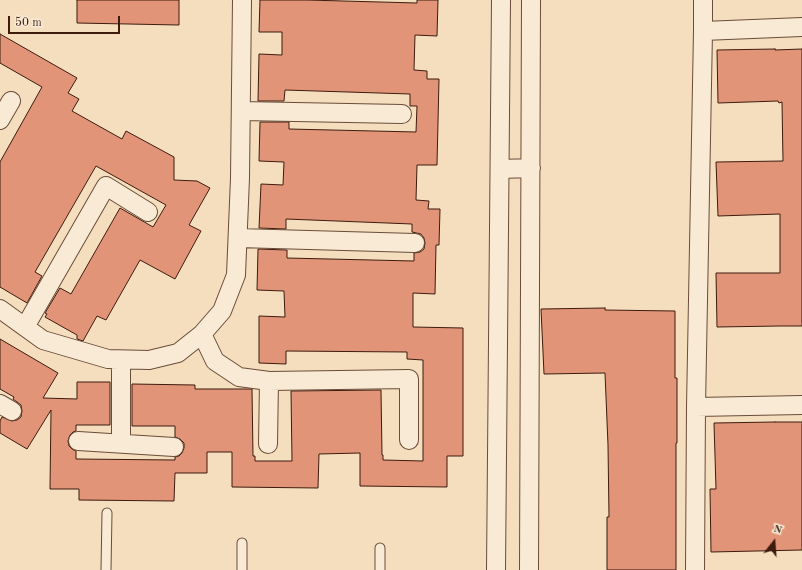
<!DOCTYPE html>
<html>
<head>
<meta charset="utf-8">
<style>
  body { margin:0 }
  #map { position:relative; width:802px; height:570px; overflow:hidden; background:#f4debe; font-family:"Old Standard TT",serif }
  canvas { display:block }
  .north { position:absolute; left:754px; top:522px; width:40px; height:40px; -webkit-text-stroke:3px #f8ead5; paint-order:stroke; rotate:17deg; font-size:11px; font-weight:700; line-height:16px; text-align:center; color:#3d1b0d }
  .north::after { content:''; display:block; margin:auto; width:14px; height:18px; background:#3d1b0d; clip-path:polygon(50% 0,100% 100%,50% 72%,0 100%) }
  .scale { position:absolute; left:8px; top:16px; width:112px; height:18px; box-sizing:border-box; border:2px solid #3d1b0d; border-top:0; padding-left:5px; font-size:12px; line-height:14px; white-space:nowrap; color:#3d1b0d; -webkit-text-stroke:3px #f8ead5; paint-order:stroke }
</style>
</head>
<body>
<div id="map">
<canvas width="802" height="570"></canvas>
<div class="north">N</div>
<div class="scale">50 m</div>
</div>
<script>
const ctx = document.querySelector('canvas').getContext('2d');
ctx.lineJoin = 'round';
function paint(path, color) { ctx.fillStyle = color; ctx.fill(path, 'evenodd'); }
const poly = rows => new Path2D(rows.map(r => 'M' + r).join(''));
function stroke(path, color, width, dash) { ctx.strokeStyle = color; ctx.lineWidth = width; ctx.lineCap = dash ? 'butt' : 'round'; ctx.setLineDash(dash || []); ctx.stroke(path); }
const building = poly([
  [77,0,179,0,179,25,77,23,77,0],
  [260,0,307,0,417,3,417,0,438,0,437,36,415,35,414,70,427,71,427,79,439,79,437,165,417,165,416,200,429,201,428,209,440,209,439,245,436,245,435,294,413,293,413,327,463,328,463,456,447,456,447,487,360,486,360,453,319,454,318,488,232,487,232,452,207,452,207,473,175,473,174,501,79,500,79,489,50,489,51,410,27,449,0,433,0,421,2,417,12,421,17,420,21,417,22,411,21,405,13,399,14,397,0,389,0,339,58,373,43,398,77,399,77,382,110,382,110,425,76,425,76,431,73,432,70,435,68,441,69,446,72,449,76,451,76,459,175,460,175,457,179,456,182,453,184,448,184,443,180,439,175,437,175,426,132,426,132,384,195,385,195,389,252,389,253,456,255,456,255,461,292,461,291,391,381,390,382,455,383,455,383,460,423,461,423,360,407,359,407,352,286,351,286,364,259,363,259,316,285,317,284,291,257,290,258,249,287,250,287,258,414,261,414,253,420,252,424,249,425,243,424,238,421,234,412,232,412,224,286,219,286,229,259,228,261,184,283,185,284,162,259,161,260,122,289,122,289,129,416,132,417,106,410,106,410,94,285,90,284,101,258,101,259,54,282,55,282,32,259,32,260,0],
  [0,34,77,78,68,93,79,99,72,111,122,139,126,131,174,157,174,180,197,181,210,188,189,225,201,231,175,279,140,260,106,320,97,316,83,341,77,339,77,335,45,317,47,314,45,313,60,288,71,294,120,208,153,227,166,205,96,166,35,272,42,276,27,303,0,287,0,162,42,87,0,63,0,34],
  [775,49,775,50,802,49,802,326,780,326,717,327,716,273,780,273,780,214,718,216,716,162,783,161,782,102,779,103,778,101,718,103,717,50,775,49],
  [605,308,605,310,675,311,675,378,677,378,677,443,676,443,676,570,607,570,607,517,609,517,608,445,605,373,544,374,541,309,605,308],
  [775,422,802,422,802,550,711,552,710,489,716,489,714,423,775,422]
]);
paint(building, '#e19478');
stroke(building, '#3d1b0d', 1);
const lane = poly([
  [106,570,107,513],
  [242,570,242,543],
  [380,570,380,548]
]);
const street = poly([
  [703,31,802,27],
  [241,111,402,114],
  [0,120,11,101],
  [500,169,531,168],
  [238,238,415,243],
  [0,309,43,340,108,359,149,360,178,353,202,334,222,311,236,275,240,178,242,0],
  [25,327,106,186,148,212],
  [202,334,215,361,239,377,269,381],
  [0,404,12,411],
  [696,407,802,405],
  [78,441,174,447],
  [121,443,121,360],
  [268,444,269,381,409,379,409,440],
  [496,570,501,0],
  [529,570,531,0],
  [695,570,696,407,703,31,703,0]
]);
stroke(lane, '#6b4c39', 11);
stroke(street, '#6b4c39', 20);
stroke(lane, '#f8ead5', 9);
stroke(street, '#f8ead5', 18);
</script>
</body>
</html>
